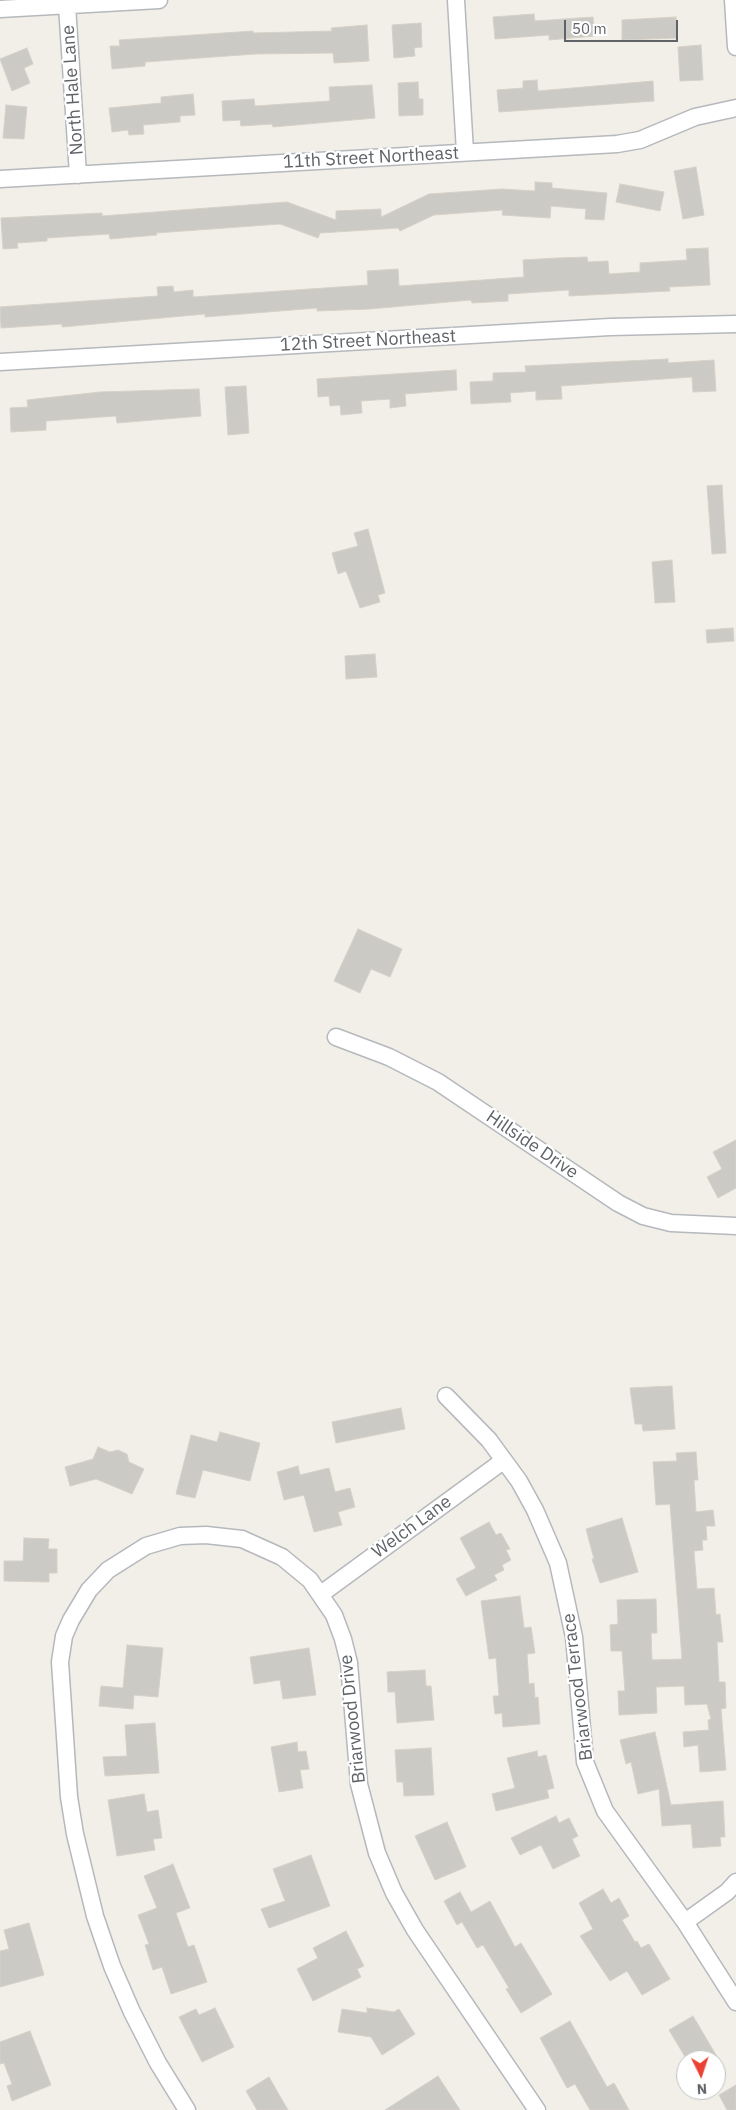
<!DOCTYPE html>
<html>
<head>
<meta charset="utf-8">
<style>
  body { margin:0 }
  #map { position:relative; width:736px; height:2110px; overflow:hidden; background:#f1efe8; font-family:"IBM Plex Sans",sans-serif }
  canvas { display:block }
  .north { position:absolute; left:676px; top:2050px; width:50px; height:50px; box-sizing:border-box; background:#fff; border:1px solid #bfc1c3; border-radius:50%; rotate:176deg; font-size:14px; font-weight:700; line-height:20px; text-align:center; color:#5f6368 }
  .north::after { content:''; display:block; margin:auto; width:18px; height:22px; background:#ea4335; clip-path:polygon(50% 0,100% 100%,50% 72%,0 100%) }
  .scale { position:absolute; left:564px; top:20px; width:114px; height:22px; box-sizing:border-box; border:2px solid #5f6368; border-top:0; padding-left:6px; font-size:15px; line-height:18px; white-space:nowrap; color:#5f6368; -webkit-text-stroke:4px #fff; paint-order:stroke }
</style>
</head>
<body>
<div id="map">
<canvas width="736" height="2110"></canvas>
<div class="north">N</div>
<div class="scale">50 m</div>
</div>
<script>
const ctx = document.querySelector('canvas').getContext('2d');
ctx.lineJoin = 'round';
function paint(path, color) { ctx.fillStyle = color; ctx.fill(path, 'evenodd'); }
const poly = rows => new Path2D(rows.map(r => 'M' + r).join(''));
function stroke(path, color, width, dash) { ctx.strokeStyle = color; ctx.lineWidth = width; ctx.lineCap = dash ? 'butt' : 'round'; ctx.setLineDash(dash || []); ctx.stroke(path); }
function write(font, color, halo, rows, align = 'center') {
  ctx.font = font + ' "IBM Plex Sans",sans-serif'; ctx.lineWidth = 4.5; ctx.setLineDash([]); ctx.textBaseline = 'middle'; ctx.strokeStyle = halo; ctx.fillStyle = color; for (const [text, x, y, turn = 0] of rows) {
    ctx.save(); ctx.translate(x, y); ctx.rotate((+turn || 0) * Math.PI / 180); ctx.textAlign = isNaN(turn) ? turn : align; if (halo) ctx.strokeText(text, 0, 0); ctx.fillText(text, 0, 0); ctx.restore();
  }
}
const building = poly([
  [534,14,535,21,593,17,594,36,549,40,549,35,495,39,493,17,534,14],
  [676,17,677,38,622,40,622,20,676,17],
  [421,23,422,47,414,48,415,56,394,58,392,25,421,23],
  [367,25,369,61,334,63,333,53,255,54,145,62,145,66,112,69,110,46,120,46,119,40,253,31,253,33,332,31,331,28,367,25],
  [701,45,703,80,680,81,678,47,701,45],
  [27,48,33,64,24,68,30,83,12,91,0,59,27,48],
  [537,80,538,91,653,81,654,101,499,112,497,90,523,88,523,81,537,80],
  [418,82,419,99,423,99,423,115,399,116,398,83,418,82],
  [372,85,375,118,273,127,272,124,241,126,240,120,223,121,222,101,254,99,255,106,330,101,329,87,372,85],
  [193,94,195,115,180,116,180,122,143,125,144,134,129,135,128,130,112,132,109,108,161,103,161,97,193,94],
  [6,105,27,107,24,139,3,138,6,105],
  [696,167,704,215,683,219,674,171,696,167],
  [535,182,552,183,552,188,607,193,604,220,585,219,586,209,551,206,550,218,502,215,503,210,434,215,400,231,398,228,320,233,318,238,280,224,156,233,157,235,110,239,109,234,47,238,47,241,17,243,18,248,3,249,1,218,102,213,102,216,287,202,336,220,336,211,381,209,381,217,429,194,502,189,535,191,535,182],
  [620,184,664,192,660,211,616,202,620,184],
  [708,248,710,285,669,287,670,291,569,296,569,290,508,294,508,301,472,303,471,300,370,309,317,311,317,308,205,317,205,314,62,327,62,324,1,328,0,307,158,296,157,287,173,286,174,292,193,290,193,297,368,285,367,271,398,269,399,286,524,277,523,260,557,258,587,257,588,262,608,261,609,274,640,272,640,263,687,260,686,249,708,248],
  [668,359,668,363,714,360,716,391,693,392,692,377,561,386,562,399,536,400,536,391,510,393,511,402,471,404,470,382,493,381,493,373,526,372,525,366,668,359],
  [456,370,457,390,405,394,406,406,390,408,390,399,361,401,362,413,341,415,340,405,330,406,329,396,318,397,317,379,456,370],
  [246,386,249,433,228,435,225,387,246,386],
  [199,389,201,416,117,423,116,416,46,421,46,430,11,432,10,408,28,407,27,400,100,392,199,389],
  [722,485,726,553,712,554,707,486,722,485],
  [368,529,385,593,378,595,380,602,360,608,346,571,338,574,332,553,358,546,354,533,368,529],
  [672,560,675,602,655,603,652,562,672,560],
  [733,628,734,641,707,643,706,630,733,628],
  [375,654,377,677,346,679,345,656,375,654],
  [358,929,402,949,390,977,371,969,360,993,334,981,358,929],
  [736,1140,736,1188,718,1198,707,1177,722,1169,713,1152,736,1140],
  [672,1386,675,1429,643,1431,642,1424,635,1424,630,1388,672,1386],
  [401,1408,405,1429,336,1443,332,1422,401,1408],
  [220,1432,260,1443,250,1481,203,1470,195,1498,176,1494,191,1435,217,1442,220,1432],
  [98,1447,110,1452,118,1450,127,1454,129,1462,144,1469,132,1494,96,1479,70,1486,65,1467,93,1459,98,1447],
  [696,1452,698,1480,694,1480,696,1512,713,1510,715,1526,706,1526,707,1540,702,1540,703,1550,694,1551,697,1589,714,1588,716,1615,720,1614,723,1642,717,1642,719,1682,725,1682,726,1708,721,1709,726,1770,700,1772,698,1745,684,1747,683,1732,709,1730,708,1720,711,1719,707,1704,685,1705,684,1686,656,1687,657,1713,619,1715,618,1691,625,1691,622,1651,611,1651,610,1625,618,1624,617,1600,656,1599,657,1633,651,1633,652,1660,682,1659,670,1504,656,1505,653,1462,677,1461,676,1453,696,1452],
  [298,1466,300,1475,329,1468,335,1492,350,1488,355,1507,338,1512,342,1525,314,1532,304,1495,284,1500,277,1472,298,1466],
  [622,1518,638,1572,600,1583,592,1559,594,1559,586,1529,622,1518],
  [489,1522,496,1535,501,1533,510,1549,506,1550,511,1560,502,1565,504,1570,494,1575,497,1580,466,1596,456,1579,476,1568,460,1538,489,1522],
  [24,1538,49,1539,48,1549,57,1549,57,1573,49,1573,49,1582,4,1581,4,1561,23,1561,24,1538],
  [520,1596,524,1628,531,1627,535,1653,527,1654,529,1684,534,1683,535,1698,538,1697,540,1724,503,1727,502,1713,495,1714,493,1696,499,1696,496,1658,489,1659,481,1601,520,1596],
  [127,1645,163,1648,158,1697,134,1695,133,1709,99,1706,101,1686,123,1688,127,1645],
  [309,1648,316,1695,283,1699,280,1680,254,1684,250,1657,309,1648],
  [425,1670,426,1686,431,1686,434,1720,397,1723,395,1692,388,1692,387,1672,425,1670],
  [155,1723,159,1773,105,1776,103,1757,127,1756,125,1725,155,1723],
  [655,1732,671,1805,723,1801,725,1837,720,1837,721,1846,693,1848,691,1824,662,1826,659,1789,638,1794,631,1762,626,1764,620,1740,655,1732],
  [297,1742,298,1752,306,1751,309,1769,300,1770,303,1788,279,1792,271,1747,297,1742],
  [431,1748,434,1795,404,1796,403,1782,397,1782,395,1750,431,1748],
  [537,1751,538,1757,546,1755,554,1788,547,1790,549,1798,496,1811,492,1794,515,1788,507,1758,537,1751],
  [144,1794,147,1812,158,1810,162,1838,153,1839,155,1850,117,1856,108,1800,144,1794],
  [556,1816,559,1823,569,1818,578,1836,572,1839,580,1856,553,1869,541,1845,520,1855,511,1838,556,1816],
  [447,1822,466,1867,435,1880,415,1836,447,1822],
  [311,1855,330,1906,269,1928,261,1909,285,1901,273,1869,311,1855],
  [173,1864,190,1908,176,1913,188,1947,194,1945,207,1982,171,1994,162,1967,153,1970,145,1945,149,1944,138,1915,157,1908,144,1876,173,1864],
  [603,1889,611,1903,619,1898,629,1916,622,1920,635,1942,637,1941,641,1948,649,1944,670,1979,642,1995,627,1971,610,1981,580,1936,593,1929,579,1903,603,1889],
  [460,1892,471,1912,490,1901,515,1947,521,1943,552,1994,521,2013,506,1989,509,1988,483,1945,477,1948,462,1922,457,1925,444,1901,460,1892],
  [29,1923,44,1975,0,1987,0,1951,9,1949,4,1930,29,1923],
  [346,1931,364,1966,357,1969,361,1977,313,2001,297,1969,318,1958,313,1948,346,1931],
  [215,2008,234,2047,202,2062,179,2017,196,2009,199,2015,215,2008],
  [367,2008,394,2012,399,2009,415,2034,382,2055,371,2037,338,2032,342,2009,367,2013,367,2008],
  [693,2016,719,2060,687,2060,669,2030,693,2016],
  [570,2021,607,2087,614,2083,629,2110,590,2110,575,2084,567,2088,540,2038,570,2021],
  [30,2031,51,2085,12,2101,7,2086,12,2084,4,2063,0,2064,0,2042,30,2031],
  [438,2076,460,2110,385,2110,438,2076],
  [269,2077,288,2110,257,2110,246,2091,269,2077],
  [736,2085,736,2110,727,2110,719,2095,736,2085]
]);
paint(building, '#cccac5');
stroke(building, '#d6d1c6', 1);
const minor = poly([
  [456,0,465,152],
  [733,0,736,47],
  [67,5,78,175],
  [0,9,159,0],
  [0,179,617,144,640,140,695,117,736,108],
  [0,362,610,327,736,324],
  [336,1037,389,1057,438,1082,618,1203,643,1216,671,1223,736,1226],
  [446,1396,489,1440,519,1481,535,1510,558,1563,574,1637,585,1762,605,1811,685,1922,736,2002],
  [321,1594,503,1461],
  [685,1922,727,1892,736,1882],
  [187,2110,158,2063,132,2012,112,1966,95,1916,75,1834,69,1797,60,1662,64,1636,71,1620,89,1590,108,1570,146,1546,180,1536,206,1535,242,1539,282,1557,310,1580,334,1615,343,1639,349,1663,359,1784,377,1853,394,1893,415,1930,537,2110]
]);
stroke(minor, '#b5b8bc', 19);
stroke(minor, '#fff', 16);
write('18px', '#5f6368', '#fff', [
  ["North Hale Lane",73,90,-94],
  ["11th Street Northeast",371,158,-3],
  ["12th Street Northeast",368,341,-3],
  ["Hillside Drive",532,1145,34],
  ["Welch Lane",412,1527,-36],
  ["Briarwood Terrace",578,1687,-97],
  ["Briarwood Drive",353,1719,-96]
]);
</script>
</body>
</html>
